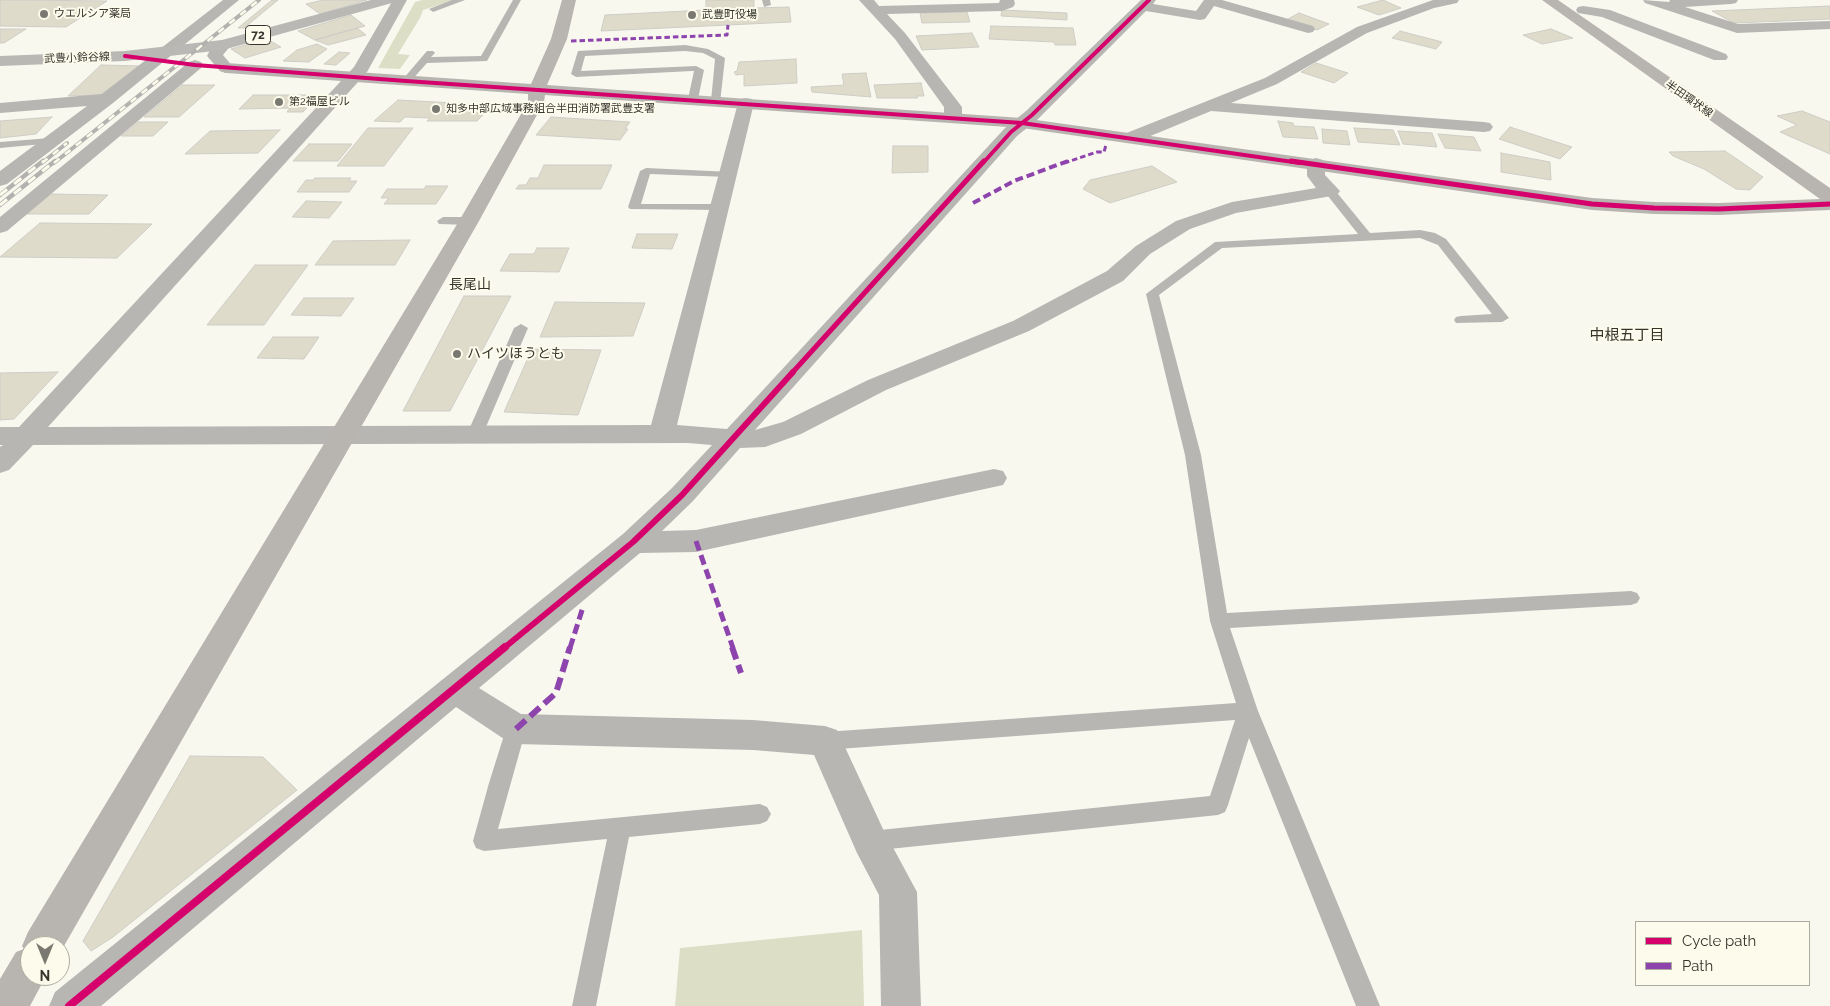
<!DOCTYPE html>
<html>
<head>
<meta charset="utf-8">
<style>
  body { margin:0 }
  #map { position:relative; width:1830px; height:1006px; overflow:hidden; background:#f9f8ef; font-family:Raleway,sans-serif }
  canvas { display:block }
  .legend { position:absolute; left:1635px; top:921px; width:175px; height:65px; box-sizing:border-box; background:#fdfbeb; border:1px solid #adab9f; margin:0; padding:6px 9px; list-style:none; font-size:15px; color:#35342d }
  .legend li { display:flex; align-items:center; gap:10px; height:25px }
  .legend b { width:25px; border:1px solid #adab9f }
  .north { position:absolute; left:20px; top:936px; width:50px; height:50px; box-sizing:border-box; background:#fdfbeb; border:1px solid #adab9f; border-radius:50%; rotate:180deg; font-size:14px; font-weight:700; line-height:20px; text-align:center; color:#35342d }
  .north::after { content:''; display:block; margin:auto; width:18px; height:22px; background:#7a7971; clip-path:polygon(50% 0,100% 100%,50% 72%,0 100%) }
</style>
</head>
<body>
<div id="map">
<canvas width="1830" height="1006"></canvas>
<ul class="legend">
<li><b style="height:6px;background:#d6006c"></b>Cycle path</li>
<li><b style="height:6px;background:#8e44ad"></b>Path</li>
</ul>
<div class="north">N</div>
</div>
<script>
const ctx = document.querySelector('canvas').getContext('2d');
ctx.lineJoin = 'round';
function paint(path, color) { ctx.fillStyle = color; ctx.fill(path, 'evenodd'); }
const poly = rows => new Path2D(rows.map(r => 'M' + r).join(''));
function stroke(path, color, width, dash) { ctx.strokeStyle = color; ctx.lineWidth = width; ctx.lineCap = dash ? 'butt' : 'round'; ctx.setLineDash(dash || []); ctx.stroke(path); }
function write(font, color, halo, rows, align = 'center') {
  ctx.font = font + ' Raleway,"Noto Sans JP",sans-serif'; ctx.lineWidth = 4; ctx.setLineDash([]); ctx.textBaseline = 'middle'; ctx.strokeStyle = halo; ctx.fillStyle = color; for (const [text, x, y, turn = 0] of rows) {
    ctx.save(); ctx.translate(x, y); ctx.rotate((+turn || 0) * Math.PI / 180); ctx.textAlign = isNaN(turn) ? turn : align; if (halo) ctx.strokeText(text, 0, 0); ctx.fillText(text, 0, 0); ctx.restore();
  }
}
paint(poly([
  [422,0,454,0,423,10,420,18,398,54,410,55,400,69,378,68,415,2],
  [862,930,864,1006,675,1006,680,948]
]), '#dcdfc6');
const building = poly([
  [0,0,19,0,107,1,66,27,0,26,0,0],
  [272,0,278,0,244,28,238,28,272,0],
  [323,0,367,0,320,14,306,4,323,0],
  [706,0,754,0,754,8,789,7,791,22,601,31,605,15,706,10,706,0],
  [1383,0,1401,8,1379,15,1357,7,1383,0],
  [1830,6,1830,19,1734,23,1712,11,1830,6],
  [1002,10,1067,13,1067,20,1001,16,1002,10],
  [967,12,970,22,922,23,920,13,967,12],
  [1299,13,1329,24,1317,30,1286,20,1299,13],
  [351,15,365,26,315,40,298,31,351,15],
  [991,26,1073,28,1076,45,1055,45,1054,42,989,39,991,26],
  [357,28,366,35,328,45,315,40,357,28],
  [0,29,26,29,4,43,0,43,0,29],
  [1551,29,1573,38,1542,44,1523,35,1551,29],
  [1400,31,1442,42,1436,49,1392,38,1400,31],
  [972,33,979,47,922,50,916,36,972,33],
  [267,39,281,47,245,58,231,49,267,39],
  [317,44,327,49,309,62,283,61,297,50,317,44],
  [339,52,350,53,336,65,324,64,339,52],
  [796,59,797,83,744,86,744,74,736,75,734,72,737,71,739,62,796,59],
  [1316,63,1348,73,1334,83,1301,72,1316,63],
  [101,65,141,66,100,95,68,96,101,65],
  [866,73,871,97,812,92,811,87,844,85,842,74,866,73],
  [921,83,924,96,917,96,918,98,877,98,874,85,921,83],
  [182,85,215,85,179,117,144,117,182,85],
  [253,95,319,95,303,112,287,112,290,108,239,109,253,95],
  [398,100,474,104,471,107,490,108,477,121,427,121,430,118,405,117,400,122,374,121,398,100],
  [1802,111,1830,122,1830,154,1780,132,1797,125,1777,116,1802,111],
  [52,117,36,134,0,138,0,121,52,117],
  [551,117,630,122,625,129,628,129,620,140,536,135,551,117],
  [1278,121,1293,123,1294,126,1314,127,1318,139,1283,137,1278,121],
  [138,122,168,122,153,136,121,136,138,122],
  [1510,127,1572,147,1560,159,1499,139,1510,127],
  [368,128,413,128,384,166,337,166,368,128],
  [1354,128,1393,130,1400,145,1358,142,1354,128],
  [1322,129,1347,131,1350,145,1323,143,1322,129],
  [280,130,258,153,185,154,210,131,280,130],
  [1398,131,1432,133,1437,147,1403,144,1398,131],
  [1438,134,1474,137,1481,151,1445,148,1438,134],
  [309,144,352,144,338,161,293,161,309,144],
  [893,146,928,146,928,172,892,173,893,146],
  [1725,151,1763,177,1750,190,1736,189,1704,169,1673,156,1669,152,1725,151],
  [1501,153,1550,162,1551,180,1501,172,1501,153],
  [544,165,612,165,601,189,516,189,519,185,526,185,530,178,538,178,544,165],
  [1152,166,1177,182,1110,203,1083,189,1090,180,1152,166],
  [315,178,351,178,349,181,357,181,349,192,297,192,306,180,313,180,315,178],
  [426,186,448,186,436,204,384,204,389,198,381,198,387,189,424,189,426,186],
  [50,194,108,195,89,214,25,214,50,194],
  [306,201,342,202,329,218,292,217,306,201],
  [40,223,152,224,117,258,0,257,40,223],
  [637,234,678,234,672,249,632,248,637,234],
  [410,240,395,265,315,265,333,241,410,240],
  [537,248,569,248,559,272,500,271,510,254,534,254,537,248],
  [255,265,308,265,264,325,207,325,255,265],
  [464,296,511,296,450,411,403,411,464,296],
  [304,298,354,298,341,316,291,315,304,298],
  [555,302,645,303,633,336,540,337,555,302],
  [273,337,319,337,304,359,257,358,273,337],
  [532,349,601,350,578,415,504,412,532,349],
  [58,372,14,419,0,420,0,373,58,372],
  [190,756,263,757,297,790,113,937,91,951,83,941,190,756]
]);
paint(building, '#dedbcb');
stroke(building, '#cecdc6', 1);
paint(poly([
  [452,0,465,0,433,12,429,9,452,0],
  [513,0,521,0,487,61,427,63,409,83,403,83,403,79,427,51,433,51,435,53,431,57,481,56,513,0],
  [762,0,770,0,771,5,764,7,762,0],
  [685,45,708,49,725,58,720,103,712,103,711,101,715,59,703,53,685,51,585,56,581,71,696,66,704,70,698,99,693,102,688,99,694,71,692,71,576,77,571,74,578,51,685,45],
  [50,138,55,141,54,143,0,148,0,142,50,138],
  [646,168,732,172,734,174,732,176,728,177,650,174,641,204,720,204,726,207,720,210,630,209,628,207,640,171,646,168],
  [1330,188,1334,189,1370,233,1420,230,1435,233,1446,239,1509,318,1502,322,1456,323,1454,320,1456,317,1461,316,1492,314,1438,245,1420,238,1222,248,1159,295,1201,455,1227,613,1631,591,1637,593,1640,598,1637,603,1631,605,1230,628,1258,711,1380,1006,1356,1006,1249,738,1228,805,1225,812,1218,815,870,851,862,848,859,841,862,834,870,831,1210,796,1235,720,825,750,818,747,815,741,818,735,825,732,1236,703,1210,621,1185,455,1146,294,1215,242,1358,234,1324,191,1330,188],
  [443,217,469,217,475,221,469,225,439,224,437,221,443,217],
  [521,324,528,328,483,434,480,438,475,439,470,438,467,434,514,328,521,324],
  [516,720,523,723,526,729,498,829,760,804,767,807,771,814,767,821,760,824,629,837,596,1006,572,1006,607,839,484,851,476,848,473,841,489,783,506,729,509,723,516,720]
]), '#b8b6b3');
paint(poly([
  [223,0,239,0,113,103,7,184,0,186,0,171,87,106,0,113,0,103,102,94,223,0],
  [393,0,407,0,367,72,48,427,651,425,738,103,740,99,746,98,752,99,754,103,677,425,727,429,1005,128,1026,111,1141,0,1156,0,1153,4,1196,11,1204,0,1222,0,1313,26,1315,29,1313,32,1308,33,1214,6,1205,19,1200,20,1146,11,1038,119,1017,136,755,430,783,422,868,380,1013,321,1107,271,1136,246,1176,221,1232,202,1316,188,1307,176,1307,164,1309,160,1316,158,1323,160,1325,164,1325,175,1340,191,1337,195,1236,213,1190,229,1150,254,1123,281,1029,331,886,390,801,434,765,447,740,448,692,502,662,531,696,530,994,469,1003,471,1007,478,1003,485,696,552,640,553,479,688,521,714,753,720,825,726,837,730,883,829,917,892,921,1006,881,1006,879,895,857,853,814,755,753,750,516,744,504,739,456,707,101,1006,49,1006,55,992,623,534,672,488,712,445,688,443,33,445,9,470,0,473,0,447,3,445,0,445,0,427,19,427,354,67,393,0],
  [859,0,874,0,879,6,999,3,1000,0,1014,0,1015,4,1013,7,1002,11,887,14,905,33,962,107,962,117,959,121,953,122,947,121,944,117,944,107,895,39,859,0],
  [1433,0,1459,0,1457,3,1434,8,1367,33,1277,84,1231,103,1484,122,1490,123,1493,127,1490,131,1484,132,1211,111,1136,142,1130,143,1124,142,1121,138,1124,134,1265,78,1357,27,1433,0],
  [1643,0,1669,2,1670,0,1738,0,1736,3,1731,4,1685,7,1738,24,1830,21,1830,29,1737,33,1645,3,1643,0],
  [1583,6,1610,10,1726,54,1728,57,1726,60,1714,60,1602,17,1578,13,1576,10,1578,7,1583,6],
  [223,40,228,42,231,45,223,55,234,68,232,71,226,73,220,71,207,56,211,48,218,42,223,40],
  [195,60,201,62,203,65,201,68,7,231,0,233,0,217,189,62,195,60]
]), '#b8b6b3');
paint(poly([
  [562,0,576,0,567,39,547,85,1022,118,1592,198,1654,202,1719,203,1820,199,1542,0,1558,0,1830,188,1830,210,1719,215,1654,214,1592,210,1022,128,545,95,544,102,479,221,60,953,60,946,30,946,30,976,46,976,30,1006,0,1006,0,979,16,952,24,949,22,946,28,932,459,221,528,102,528,94,226,73,220,71,218,68,220,65,226,63,531,84,551,39,562,0]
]), '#b8b5b1');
paint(poly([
  [371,0,394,0,392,3,223,50,125,61,0,66,0,56,125,51,222,40,371,0]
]), '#bab8b4');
const railFar1 = poly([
  [42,163,67,143],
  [54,163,259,0]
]);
const rail = poly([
  [0,195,43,161],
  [0,205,55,161]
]);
stroke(railFar1, '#b3b2ae', 4);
stroke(rail, '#b3b2ae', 4.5);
stroke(railFar1, '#fdfbeb', 2.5, [7]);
stroke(rail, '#fdfbeb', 3, [9]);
stroke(poly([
  [571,41,727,35,728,25],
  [1064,163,1097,152,1104,152,1106,145]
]), '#8e44ad', 3, [5.5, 3]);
stroke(poly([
  [973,203,1014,181,1068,161]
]), '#8e44ad', 4, [8, 4]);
stroke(poly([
  [696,541,733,648],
  [570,648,583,607]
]), '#8e44ad', 5, [10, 5]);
stroke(poly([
  [732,647,741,673],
  [516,729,556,693,570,647]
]), '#8e44ad', 6, [13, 6]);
stroke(poly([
  [125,56,195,65,406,81,1022,123,1300,163],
  [983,163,1011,132,1032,115,1149,0]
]), '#d6006c', 4);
stroke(poly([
  [1291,161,1592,204,1654,208,1719,209,1830,204],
  [792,373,984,161]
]), '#d6006c', 5);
stroke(poly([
  [504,648,633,542,682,495,793,372]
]), '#d6006c', 6);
stroke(poly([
  [69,1006,505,647]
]), '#d6006c', 8);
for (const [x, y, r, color] of [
  [44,14,5,"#7a7971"],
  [692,15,5,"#7a7971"],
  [279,102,5,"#7a7971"],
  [436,109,5,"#7a7971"],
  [457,354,5,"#7a7971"]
]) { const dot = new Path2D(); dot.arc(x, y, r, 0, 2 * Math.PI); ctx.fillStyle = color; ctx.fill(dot); stroke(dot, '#fdfbeb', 2); }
write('11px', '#35342d', '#fdfbeb', [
  ["ウエルシア薬局",54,14],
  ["武豊町役場",702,15],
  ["第2福屋ビル",289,102],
  ["知多中部広域事務組合半田消防署武豊支署",446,109]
], 'left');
write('11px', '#35342d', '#fdfbeb', [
  ["武豊小鈴谷線",77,58,-2],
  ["半田環状線",1689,99,35]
]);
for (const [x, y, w] of [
  [258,35,25]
]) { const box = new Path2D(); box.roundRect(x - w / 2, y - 9.5, w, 19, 4); ctx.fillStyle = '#fdfbeb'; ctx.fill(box); stroke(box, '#35342d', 1); }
write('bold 12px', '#35342d', null, [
  ["72",258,35]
]);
write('14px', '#35342d', '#fdfbeb', [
  ["長尾山",470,285]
]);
write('14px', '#35342d', '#fdfbeb', [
  ["ハイツほうとも",467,354]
], 'left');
write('15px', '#35342d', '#fdfbeb', [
  ["中根五丁目",1627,335]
]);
</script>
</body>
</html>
